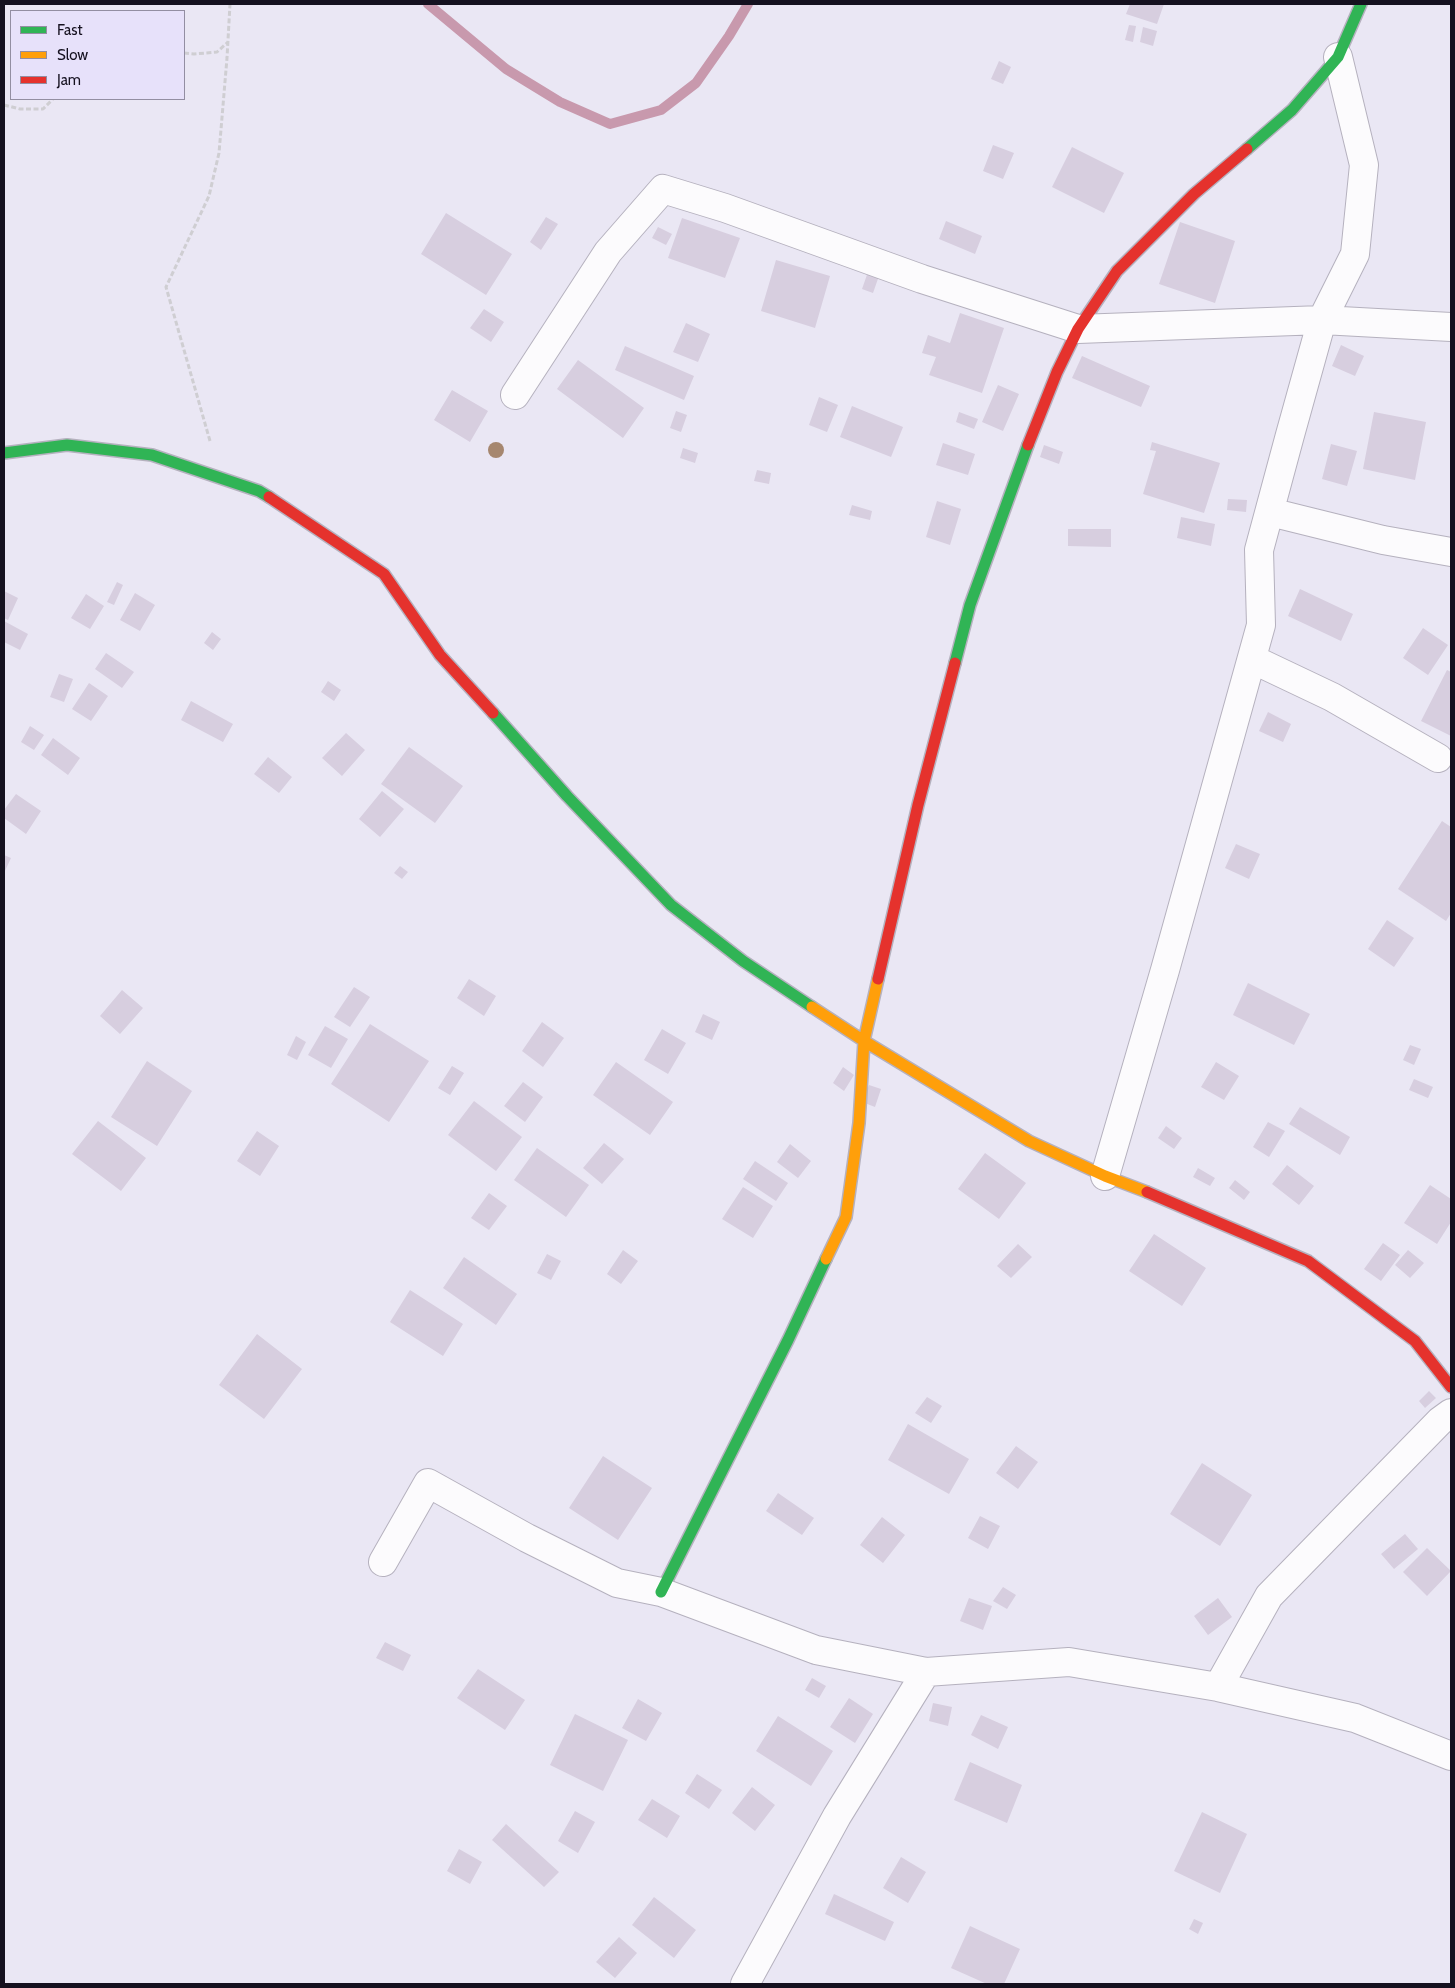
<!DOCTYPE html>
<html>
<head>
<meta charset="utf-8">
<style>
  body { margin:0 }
  #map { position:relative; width:1455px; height:1988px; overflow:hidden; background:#eae7f4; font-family:Cabin,sans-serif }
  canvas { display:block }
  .frame { position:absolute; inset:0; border:5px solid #15111f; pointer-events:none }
  .legend { position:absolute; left:10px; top:10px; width:175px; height:90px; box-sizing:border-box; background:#e7e1fa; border:1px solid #938ea2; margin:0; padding:6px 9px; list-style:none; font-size:15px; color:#15111f }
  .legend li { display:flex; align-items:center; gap:10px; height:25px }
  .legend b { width:25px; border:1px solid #938ea2 }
</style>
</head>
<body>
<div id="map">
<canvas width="1455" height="1988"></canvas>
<div class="frame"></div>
<ul class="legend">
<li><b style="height:6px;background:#30b455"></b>Fast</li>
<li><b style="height:6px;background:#ff9f0a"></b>Slow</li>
<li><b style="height:6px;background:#e5322d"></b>Jam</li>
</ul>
</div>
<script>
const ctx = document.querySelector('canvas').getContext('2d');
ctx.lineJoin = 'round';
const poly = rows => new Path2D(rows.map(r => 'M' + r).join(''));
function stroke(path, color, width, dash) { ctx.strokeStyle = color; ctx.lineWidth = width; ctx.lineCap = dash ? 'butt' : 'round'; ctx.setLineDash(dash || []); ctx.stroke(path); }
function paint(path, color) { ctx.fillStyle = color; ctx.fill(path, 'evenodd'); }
stroke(poly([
  [428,4,506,69,560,102,610,124,661,110,696,83,729,36,748,4]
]), '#c899ad', 10);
paint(poly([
  [1130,4,1164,4,1157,24,1126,14],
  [1129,25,1136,26,1133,42,1125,40],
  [1143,27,1157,31,1153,46,1140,42],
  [999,61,1011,67,1003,84,991,79],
  [993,145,1014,153,1003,179,983,171],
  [1072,147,1124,173,1104,213,1052,187],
  [446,213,512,254,486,295,421,254],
  [546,217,558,224,541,250,530,242],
  [682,218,740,238,725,278,668,258],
  [946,221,982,236,975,254,939,239],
  [1180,222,1235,241,1215,303,1159,284],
  [658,227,672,234,666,245,652,238],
  [776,260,830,276,815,328,761,311],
  [869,269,880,273,873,293,862,289],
  [484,309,504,322,491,342,470,328],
  [960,313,1004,328,982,393,929,375,936,357,922,353,928,335,950,343],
  [686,323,710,334,698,362,673,352],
  [1341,345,1364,356,1355,376,1332,366],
  [625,346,694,376,684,400,615,370],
  [1082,356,1150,386,1141,407,1072,378],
  [578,360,644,408,623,438,557,389],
  [998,385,1019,394,1003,431,982,422],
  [452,390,488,411,470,442,434,420],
  [819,397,838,405,827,432,809,425],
  [852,406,903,427,891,457,840,437],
  [676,411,687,415,681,432,670,428],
  [959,412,978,419,974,429,956,422],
  [1374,412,1426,422,1415,480,1363,469],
  [1152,442,1220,463,1204,513,1143,494,1156,451,1150,450],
  [943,443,975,454,968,475,936,465],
  [1331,444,1357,451,1347,486,1322,479],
  [1044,445,1063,452,1059,464,1040,457],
  [683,448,698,453,695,463,680,458],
  [757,470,771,473,769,484,754,481],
  [1228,499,1247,500,1246,512,1227,510],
  [937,501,961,509,950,545,926,537],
  [852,505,872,511,870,520,849,515],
  [1181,517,1215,524,1211,546,1177,538],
  [1068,529,1111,529,1111,547,1068,546],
  [117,582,123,585,114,605,107,602],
  [1300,589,1353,614,1341,641,1288,616],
  [4,591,18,598,8,620,4,618],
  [135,593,155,605,140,631,120,620],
  [86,594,104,606,90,629,71,618],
  [4,621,28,634,20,650,4,642],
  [1423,628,1448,645,1428,675,1403,658],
  [212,632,221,639,213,650,204,643],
  [106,653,134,672,122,688,95,669],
  [1447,670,1451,672,1451,736,1421,721],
  [59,674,73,679,64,702,50,697],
  [328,681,341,690,334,701,321,692],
  [89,683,108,696,91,721,72,709],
  [191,701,233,724,223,742,181,720],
  [1268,712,1291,724,1283,742,1259,731],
  [30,726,44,735,34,750,21,742],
  [346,733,365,750,342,776,322,758],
  [53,738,80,758,68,775,41,755],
  [409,747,463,786,435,823,381,784],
  [268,757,292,777,279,793,254,774],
  [382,791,404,809,380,837,359,819],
  [16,794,41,811,26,834,4,818,4,810],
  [1442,821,1451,827,1451,913,1446,921,1398,889],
  [1236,844,1260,854,1249,879,1225,868],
  [4,855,11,858,4,873],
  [400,866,408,872,402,879,394,873],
  [1387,920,1414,938,1394,967,1368,949],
  [469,979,496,996,484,1016,457,998],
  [1248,983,1310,1014,1294,1045,1233,1015],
  [354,987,370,997,350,1027,334,1017],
  [122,990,143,1008,120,1034,100,1016],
  [703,1014,720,1022,712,1040,695,1032],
  [542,1022,564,1038,543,1067,522,1051],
  [370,1024,429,1061,389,1122,331,1084],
  [325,1026,348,1039,331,1068,308,1055],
  [662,1029,686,1043,668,1074,644,1060],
  [296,1036,306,1042,297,1060,287,1055],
  [1410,1045,1421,1049,1414,1065,1403,1060],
  [147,1061,192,1091,157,1146,111,1117],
  [616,1062,673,1102,650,1135,593,1095],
  [1216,1062,1239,1076,1224,1100,1201,1087],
  [452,1066,464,1073,450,1095,438,1088],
  [843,1067,854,1075,844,1091,833,1083],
  [1414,1079,1433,1087,1428,1098,1409,1090],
  [523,1082,543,1097,525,1122,504,1106],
  [869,1085,881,1089,875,1107,862,1102],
  [474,1101,522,1137,496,1171,448,1135],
  [1300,1107,1350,1137,1340,1155,1289,1124],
  [98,1121,146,1158,121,1191,72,1154],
  [1268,1122,1285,1131,1269,1157,1253,1147],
  [1166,1126,1182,1138,1174,1149,1158,1138],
  [257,1131,279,1146,260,1176,237,1161],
  [604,1143,624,1159,602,1184,583,1168],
  [790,1144,811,1161,798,1178,777,1162],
  [537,1148,589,1185,566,1217,514,1180],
  [985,1153,1026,1183,999,1219,958,1189],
  [755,1161,788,1183,776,1201,743,1179],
  [1287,1165,1314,1186,1299,1205,1272,1184],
  [1198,1168,1215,1178,1210,1186,1193,1177],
  [1235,1180,1250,1192,1244,1200,1229,1188],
  [1430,1185,1451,1199,1451,1222,1437,1244,1404,1223],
  [743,1187,773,1206,753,1238,722,1219],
  [489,1193,507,1206,489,1230,471,1218],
  [1154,1234,1206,1268,1182,1306,1129,1271],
  [1383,1243,1400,1255,1381,1281,1364,1269],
  [1018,1244,1032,1257,1011,1278,997,1266],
  [623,1250,638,1261,621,1284,607,1274],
  [1408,1250,1424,1263,1410,1278,1395,1265],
  [547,1254,561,1261,551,1280,537,1273],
  [464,1257,517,1294,496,1325,443,1288],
  [410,1290,463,1324,443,1356,390,1322],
  [257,1334,302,1369,264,1419,219,1385],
  [1429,1391,1436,1398,1425,1408,1419,1401],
  [927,1397,942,1406,931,1423,915,1413],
  [908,1424,969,1459,949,1494,888,1460],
  [1016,1446,1038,1462,1018,1489,996,1473],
  [603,1456,652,1488,618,1540,569,1508],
  [1202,1463,1252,1495,1220,1546,1170,1514],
  [778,1493,814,1518,802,1535,766,1511],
  [980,1516,1000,1526,988,1549,968,1538],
  [882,1517,905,1535,883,1563,860,1545],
  [1405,1534,1418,1549,1394,1569,1381,1554],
  [1427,1548,1451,1571,1427,1596,1403,1572],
  [1003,1587,1016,1595,1007,1609,993,1601],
  [969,1598,992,1606,983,1630,960,1621],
  [1218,1598,1232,1617,1208,1635,1194,1616],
  [385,1642,411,1655,403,1671,376,1658],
  [478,1669,525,1700,505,1730,457,1698],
  [812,1678,826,1686,819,1698,805,1690],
  [849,1698,873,1714,855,1743,830,1727],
  [638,1699,662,1713,646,1741,622,1728],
  [933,1703,952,1707,948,1726,929,1721],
  [575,1714,628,1740,603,1791,550,1765],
  [981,1715,1008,1727,998,1749,971,1735],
  [778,1716,833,1751,811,1786,756,1751],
  [970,1762,1022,1785,1007,1823,954,1800],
  [697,1774,722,1790,709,1809,685,1793],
  [752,1787,775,1805,755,1831,732,1813],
  [652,1799,680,1816,667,1838,638,1820],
  [575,1811,595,1822,578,1853,558,1841],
  [1202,1812,1247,1834,1220,1893,1174,1871],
  [506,1824,559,1872,544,1887,492,1840],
  [459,1849,482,1862,470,1884,447,1871],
  [901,1857,926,1872,908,1903,883,1888],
  [834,1894,894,1922,885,1941,825,1914],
  [654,1897,696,1930,674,1958,632,1925],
  [1194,1919,1203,1923,1198,1934,1189,1929],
  [970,1926,1020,1949,1004,1984,987,1984,951,1968],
  [619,1937,637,1953,615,1978,596,1962]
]), '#d7cedf');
const street = poly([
  [515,395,608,252,663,189,725,208,922,279,1078,329,1322,320,1451,327],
  [1270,512,1383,540,1451,552],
  [1252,659,1332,697,1438,758],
  [1105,1176,1165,970,1261,625,1259,550,1290,435,1322,320,1355,254,1364,165,1338,57],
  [383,1562,428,1483,527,1538,617,1583,661,1592,816,1650,926,1672,1069,1662,1218,1687,1355,1718,1451,1756],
  [1218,1687,1269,1596,1440,1421,1451,1413],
  [745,1984,837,1816,926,1672]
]);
const fast = poly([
  [1247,149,1292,110,1338,57,1361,4],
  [4,453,67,445,152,455,259,491,269,497],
  [955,663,970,605,1028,445],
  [493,713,567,796,671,905,743,961,812,1007],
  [661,1592,788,1340,826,1259]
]);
const slow = poly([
  [812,1007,864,1041,1029,1141,1105,1176,1147,1192],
  [826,1259,846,1217,859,1123,864,1041,878,979]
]);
const jam = poly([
  [1028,445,1057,372,1078,329,1117,271,1194,194,1247,149],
  [269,497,384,574,440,655,493,713],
  [878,979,918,805,955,663],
  [1147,1192,1308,1261,1415,1341,1451,1387]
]);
stroke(street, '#b5b1be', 30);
stroke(fast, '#b5b1be', 14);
stroke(slow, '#b5b1be', 14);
stroke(jam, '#b5b1be', 14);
stroke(poly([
  [184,53,194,54,217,52,228,42],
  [4,105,20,109,43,109,53,99],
  [210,441,166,287,209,196,219,153,227,58,230,4]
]), '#cfced2', 3, [5, 2.5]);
stroke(street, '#fcfbfd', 28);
stroke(fast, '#30b455', 11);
stroke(slow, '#ff9f0a', 11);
stroke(jam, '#e5322d', 11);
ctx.fillStyle = '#a6876f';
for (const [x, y] of [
  [496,450]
]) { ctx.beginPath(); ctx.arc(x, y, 8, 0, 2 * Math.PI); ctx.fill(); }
</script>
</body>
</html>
